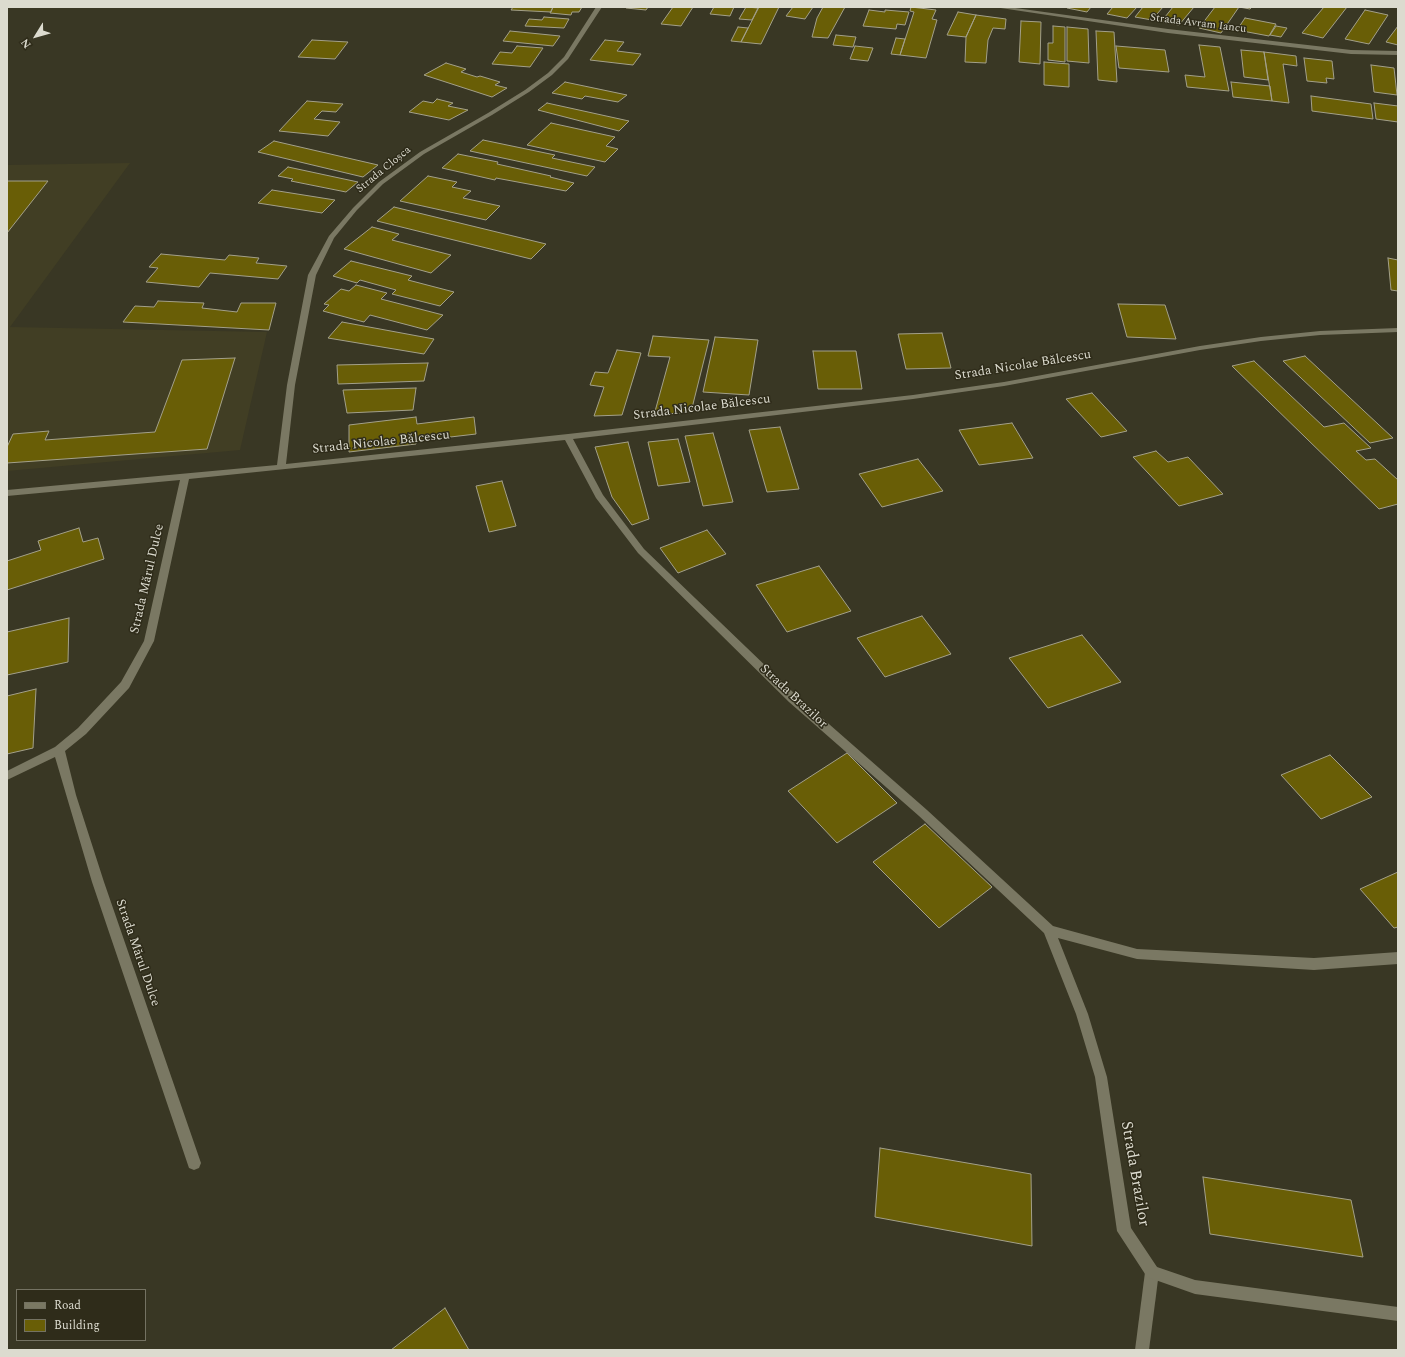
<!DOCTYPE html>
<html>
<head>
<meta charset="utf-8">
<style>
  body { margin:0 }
  #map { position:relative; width:1405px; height:1357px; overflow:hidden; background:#393724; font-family:Spectral,serif }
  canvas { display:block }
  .frame { position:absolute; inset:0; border:8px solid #dcdbcf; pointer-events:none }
  .legend { position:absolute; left:16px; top:1289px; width:130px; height:52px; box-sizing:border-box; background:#2f2c1a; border:1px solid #747262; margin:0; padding:5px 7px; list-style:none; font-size:12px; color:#dcdbcf }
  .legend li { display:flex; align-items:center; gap:8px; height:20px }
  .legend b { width:20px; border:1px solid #747262 }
  .north { position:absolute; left:16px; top:16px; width:40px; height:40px; -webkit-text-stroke:3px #2f2c1a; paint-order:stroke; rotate:233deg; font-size:11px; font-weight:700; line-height:16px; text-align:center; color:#dcdbcf }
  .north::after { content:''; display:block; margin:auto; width:14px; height:18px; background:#dcdbcf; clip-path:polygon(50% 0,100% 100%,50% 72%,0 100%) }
</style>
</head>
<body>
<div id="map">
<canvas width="1405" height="1357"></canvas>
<div class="frame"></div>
<ul class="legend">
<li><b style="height:5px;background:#7a7863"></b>Road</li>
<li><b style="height:11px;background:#695e06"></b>Building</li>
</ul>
<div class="north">N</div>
</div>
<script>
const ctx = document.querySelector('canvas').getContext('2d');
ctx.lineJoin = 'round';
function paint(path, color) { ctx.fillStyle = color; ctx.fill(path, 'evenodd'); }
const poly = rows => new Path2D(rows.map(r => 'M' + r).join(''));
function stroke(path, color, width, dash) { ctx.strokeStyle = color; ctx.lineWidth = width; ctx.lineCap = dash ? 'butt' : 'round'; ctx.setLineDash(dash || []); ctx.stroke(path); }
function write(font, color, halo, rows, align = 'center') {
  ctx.font = font + ' Spectral,serif'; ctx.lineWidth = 3; ctx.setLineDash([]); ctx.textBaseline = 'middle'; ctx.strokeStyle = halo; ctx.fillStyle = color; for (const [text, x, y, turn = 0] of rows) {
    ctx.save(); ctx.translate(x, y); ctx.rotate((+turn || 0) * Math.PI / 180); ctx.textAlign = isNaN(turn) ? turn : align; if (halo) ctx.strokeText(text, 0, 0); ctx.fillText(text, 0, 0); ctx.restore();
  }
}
paint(poly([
  [130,163,10,327,267,332,240,450,7,471,7,165]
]), '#413e24');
const building = poly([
  [513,7,553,7,551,12,511,10,513,7],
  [553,7,582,7,579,12,572,12,571,15,550,13,553,7],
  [627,7,648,7,646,10,626,8,627,7],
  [673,7,693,7,681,26,661,24,673,7],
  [714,7,734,7,730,16,710,14,714,7],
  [746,7,758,8,752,20,739,19,746,7],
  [759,7,779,7,761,44,741,42,759,7],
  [793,7,813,7,805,19,786,16,793,7],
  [823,7,845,7,828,38,812,37,817,18,823,7],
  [911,7,936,10,932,19,937,20,926,58,900,55,914,12,910,11,911,7],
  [1068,7,1091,7,1087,12,1067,8,1068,7],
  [1113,7,1137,7,1127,18,1107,14,1113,7],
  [1143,7,1163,7,1152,20,1135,17,1143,7],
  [1173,7,1194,7,1179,25,1161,22,1173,7],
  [1215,7,1252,7,1250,9,1239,7,1221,33,1199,28,1215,7],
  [1324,7,1347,7,1323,38,1302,33,1324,7],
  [869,10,885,12,885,10,909,12,905,25,897,24,896,29,863,26,869,10],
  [1365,10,1388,15,1369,44,1345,39,1365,10],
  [958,12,976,15,966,37,947,35,958,12],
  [976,15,1006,19,1005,29,993,28,988,40,986,63,965,62,966,37,976,15],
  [544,17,569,19,564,28,525,26,529,19,542,20,544,17],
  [1245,18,1276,24,1269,36,1237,30,1245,18],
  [1021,21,1041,22,1040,64,1019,62,1021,21],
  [1053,26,1065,27,1065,62,1048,60,1048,43,1053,43,1053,26],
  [1276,26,1287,28,1281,37,1270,35,1276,26],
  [1398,26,1398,45,1386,42,1398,26],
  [738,27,748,28,741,42,731,41,738,27],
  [1067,27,1088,29,1089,63,1067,61,1067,27],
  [510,31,560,36,553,46,503,41,510,31],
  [1096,31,1114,32,1117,82,1098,80,1096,31],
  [836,35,856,37,853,47,833,45,836,35],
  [896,38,905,39,900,55,891,54,896,38],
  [312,40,348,42,335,59,298,57,312,40],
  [605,40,624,42,617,51,641,54,633,65,590,60,605,40],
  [1199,45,1220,47,1229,91,1187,87,1185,75,1205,77,1199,45],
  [517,46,543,48,530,67,492,64,500,52,512,53,517,46],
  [855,46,873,48,868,61,850,59,855,46],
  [1116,46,1165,50,1169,72,1119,68,1116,46],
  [1241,50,1264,52,1268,80,1244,77,1241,50],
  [1264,52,1296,56,1297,66,1283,64,1289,103,1272,101,1264,52],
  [1304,58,1332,61,1334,79,1326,78,1327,83,1307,81,1304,58],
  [1044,62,1069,64,1069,87,1044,85,1044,62],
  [446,63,466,69,461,72,477,77,480,76,500,82,495,85,507,88,492,97,424,75,446,63],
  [1371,65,1394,68,1397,95,1374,92,1371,65],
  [565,82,627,95,618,102,585,96,582,99,552,93,565,82],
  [1231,82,1270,86,1272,101,1233,97,1231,82],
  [1311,96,1371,104,1373,119,1312,111,1311,96],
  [437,99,453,103,448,106,468,110,449,120,409,112,423,101,433,103,437,99],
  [307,101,343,104,336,112,322,111,314,119,340,122,328,136,279,131,307,101],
  [547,103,629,121,619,131,538,110,547,103],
  [1374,103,1398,106,1398,122,1376,119,1374,103],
  [551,123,615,137,606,146,618,149,605,162,527,145,551,123],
  [483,140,555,155,552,158,595,167,587,176,470,151,483,140],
  [274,141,378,165,363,177,258,152,274,141],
  [458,154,498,162,497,164,551,176,550,177,574,183,566,191,496,178,495,180,442,168,458,154],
  [288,167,358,182,346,192,291,181,293,179,278,176,288,167],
  [428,176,457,182,452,187,471,191,463,198,500,206,486,220,400,201,428,176],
  [7,181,48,181,7,233,7,181],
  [272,190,335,200,322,213,258,203,272,190],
  [394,207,546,244,531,259,377,221,394,207],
  [372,227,399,234,392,240,451,255,431,273,344,249,372,227],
  [161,254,225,260,229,255,259,258,256,263,287,266,278,279,210,273,199,287,146,282,158,268,149,267,161,254],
  [1388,258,1398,260,1398,291,1391,290,1388,258],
  [351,261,412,276,408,280,454,292,440,306,392,294,396,290,360,280,357,283,333,276,351,261],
  [356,285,387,293,381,299,443,315,427,330,370,315,364,322,323,311,329,305,324,304,341,289,349,291,356,285],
  [158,301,204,303,202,308,237,312,241,303,276,303,269,330,123,322,135,306,154,307,158,301],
  [1118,304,1165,305,1176,339,1127,337,1118,304],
  [342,322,434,339,424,354,328,338,342,322],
  [942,333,951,368,906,369,898,334,942,333],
  [653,336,709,340,691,412,654,415,670,357,648,356,653,336],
  [715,337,758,340,749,395,703,392,715,337],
  [617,350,641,353,622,415,594,416,604,387,590,385,595,372,608,373,617,350],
  [813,351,856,351,862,389,818,389,813,351],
  [1305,356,1393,438,1370,443,1283,361,1305,356],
  [235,358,207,449,7,463,7,447,13,434,49,431,45,440,155,432,182,360,235,358],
  [1254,361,1324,427,1344,423,1371,448,1356,451,1366,460,1375,459,1398,480,1398,504,1379,509,1232,366,1254,361],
  [428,363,424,381,338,384,337,365,428,363],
  [416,388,413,410,347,413,343,390,416,388],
  [1092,393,1127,431,1101,437,1066,399,1092,393],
  [416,417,417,424,474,417,476,434,416,441,416,444,349,452,349,425,416,417],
  [1012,423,1033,458,979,465,959,430,1012,423],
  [780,427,799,489,767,492,749,430,780,427],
  [713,433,733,502,703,506,685,436,713,433],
  [678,439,690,482,658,486,648,442,678,439],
  [628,442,649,519,632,525,612,497,595,447,628,442],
  [1156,451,1168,462,1188,457,1223,494,1179,506,1133,457,1156,451],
  [918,459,943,491,882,507,859,474,918,459],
  [502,481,516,526,489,532,476,486,502,481],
  [79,528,83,542,98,538,104,559,7,590,7,561,41,550,38,541,79,528],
  [707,530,726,554,678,573,660,548,707,530],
  [819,566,851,611,787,632,756,585,819,566],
  [922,616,951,654,885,677,857,638,922,616],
  [69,618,68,662,7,675,7,632,69,618],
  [1082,635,1121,682,1048,708,1009,658,1082,635],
  [36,689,33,748,7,754,7,696,36,689],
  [847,753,897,803,837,843,788,791,847,753],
  [1330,755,1372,797,1321,819,1281,775,1330,755],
  [925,824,992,887,939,928,873,862,925,824],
  [1398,872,1398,927,1394,928,1360,889,1398,872],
  [880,1148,1031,1174,1032,1246,875,1217,880,1148],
  [1203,1177,1351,1200,1363,1257,1210,1234,1203,1177],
  [445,1308,469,1350,391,1350,445,1308]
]);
paint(building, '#695e06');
stroke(building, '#a3a08a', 1);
paint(poly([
  [1152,1265,1157,1267,1159,1272,1149,1350,1135,1350,1145,1272,1147,1267,1152,1265]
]), '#7a7863');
paint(poly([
  [596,7,602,7,568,59,552,75,529,92,492,115,424,154,383,184,357,210,334,238,316,275,295,385,286,464,568,434,913,395,1004,382,1200,346,1261,337,1320,331,1398,328,1398,332,1320,335,1261,341,1200,350,1004,386,913,399,573,439,603,495,644,549,797,696,927,810,1053,926,1137,949,1314,958,1398,952,1398,964,1314,970,1137,959,1058,938,1088,1014,1107,1077,1131,1228,1157,1267,1195,1280,1398,1307,1398,1321,1195,1294,1147,1277,1117,1231,1095,1077,1076,1014,1044,933,919,816,789,702,638,553,596,498,565,440,189,479,154,641,129,688,86,734,65,751,76,795,104,882,201,1163,199,1168,194,1170,189,1168,92,882,55,757,7,780,7,771,55,747,78,728,121,682,144,641,180,480,7,496,7,490,277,465,287,385,308,275,329,236,353,208,379,182,420,152,488,113,525,90,548,73,564,57,596,7],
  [994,7,1008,7,1168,29,1351,50,1398,51,1398,55,1351,54,1168,33,994,7]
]), '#7a7863');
write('11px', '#dcdbcf', '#2f2c1a', [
  ["Strada Avram Iancu",1198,24,7],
  ["Strada Cloșca",384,170,-39]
]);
write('13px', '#dcdbcf', '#2f2c1a', [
  ["Strada Nicolae Bălcescu",1023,366,-9],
  ["Strada Nicolae Bălcescu",702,408,-7],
  ["Strada Nicolae Bălcescu",381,443,-6],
  ["Strada Mărul Dulce",148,579,-77],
  ["Strada Brazilor",793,697,43],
  ["Strada Mărul Dulce",137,953,71]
]);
write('16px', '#dcdbcf', '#2f2c1a', [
  ["Strada Brazilor",1134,1174,80]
]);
</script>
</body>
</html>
